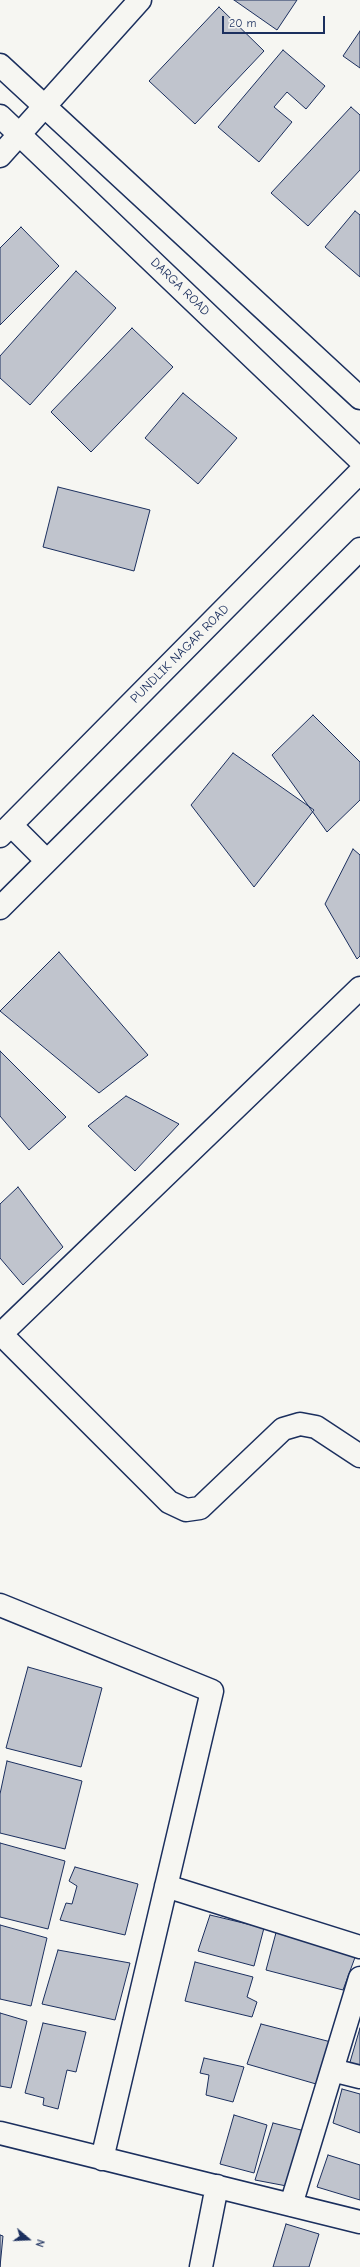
<!DOCTYPE html>
<html>
<head>
<meta charset="utf-8">
<style>
  body { margin:0 }
  #map { position:relative; width:360px; height:2267px; overflow:hidden; background:#f6f6f2; font-family:"Comic Neue",sans-serif }
  canvas { display:block }
  .north { position:absolute; left:8px; top:2219px; width:40px; height:40px; -webkit-text-stroke:3px #f6f6f2; paint-order:stroke; rotate:109deg; font-size:11px; font-weight:700; line-height:16px; text-align:center; color:#1b2f5e }
  .north::after { content:''; display:block; margin:auto; width:14px; height:18px; background:#1b2f5e; clip-path:polygon(50% 0,100% 100%,50% 72%,0 100%) }
  .scale { position:absolute; left:222px; top:16px; width:103px; height:18px; box-sizing:border-box; border:2px solid #1b2f5e; border-top:0; padding-left:5px; font-size:12px; line-height:14px; white-space:nowrap; color:#1b2f5e; -webkit-text-stroke:3px #f6f6f2; paint-order:stroke }
</style>
</head>
<body>
<div id="map">
<canvas width="360" height="2267"></canvas>
<div class="north">N</div>
<div class="scale">20 m</div>
</div>
<script>
const ctx = document.querySelector('canvas').getContext('2d');
ctx.lineJoin = 'round';
function paint(path, color) { ctx.fillStyle = color; ctx.fill(path, 'evenodd'); }
const poly = rows => new Path2D(rows.map(r => 'M' + r).join(''));
function stroke(path, color, width, dash) { ctx.strokeStyle = color; ctx.lineWidth = width; ctx.lineCap = dash ? 'butt' : 'round'; ctx.setLineDash(dash || []); ctx.stroke(path); }
function write(font, color, halo, rows, align = 'center') {
  ctx.font = font + ' "Comic Neue",sans-serif'; ctx.lineWidth = 3.5; ctx.setLineDash([]); ctx.textBaseline = 'middle'; ctx.strokeStyle = halo; ctx.fillStyle = color; for (const [text, x, y, turn = 0] of rows) {
    ctx.save(); ctx.translate(x, y); ctx.rotate((+turn || 0) * Math.PI / 180); ctx.textAlign = isNaN(turn) ? turn : align; if (halo) ctx.strokeText(text, 0, 0); ctx.fillText(text, 0, 0); ctx.restore();
  }
}
const building = poly([
  [234,0,297,0,277,30,234,0],
  [219,7,264,51,195,124,149,81,219,7],
  [360,31,360,68,343,56,360,31],
  [283,50,325,86,306,109,287,92,274,107,292,122,259,162,218,127,283,50],
  [351,107,360,115,360,170,308,226,271,193,351,107],
  [355,211,360,215,360,277,325,247,355,211],
  [21,227,59,266,0,325,0,248,21,227],
  [76,271,116,308,30,405,0,378,0,356,76,271],
  [132,328,173,367,91,452,51,412,132,328],
  [183,393,237,438,198,484,145,438,183,393],
  [58,487,150,510,134,571,43,547,58,487],
  [313,715,360,762,360,800,327,832,272,755,313,715],
  [233,753,314,810,254,887,191,805,233,753],
  [353,849,360,855,360,956,357,959,325,904,353,849],
  [59,952,148,1055,99,1093,0,1011,59,952],
  [0,1051,66,1117,29,1150,0,1116,0,1051],
  [126,1096,179,1124,135,1171,88,1126,126,1096],
  [18,1187,63,1247,23,1285,0,1258,0,1204,18,1187],
  [28,1667,102,1688,81,1767,6,1748,28,1667],
  [7,1761,82,1781,65,1849,0,1833,0,1794,7,1761],
  [0,1843,65,1861,48,1929,0,1917,0,1843],
  [75,1867,138,1884,125,1935,60,1920,66,1903,72,1904,77,1886,69,1881,75,1867],
  [210,1915,264,1928,254,1966,198,1951,210,1915],
  [0,1925,47,1938,31,2006,0,1999,0,1925],
  [277,1929,357,1952,343,1990,266,1970,277,1929],
  [58,1950,130,1963,115,2020,42,2004,58,1950],
  [195,1962,253,1977,247,1997,257,2002,252,2017,185,2001,195,1962],
  [0,2013,27,2021,11,2088,0,2086,0,2013],
  [43,2023,86,2032,76,2072,67,2070,58,2109,43,2105,44,2098,25,2093,43,2023],
  [261,2024,335,2043,323,2086,247,2064,261,2024],
  [360,2028,360,2072,348,2069,360,2028],
  [204,2058,244,2067,233,2102,206,2095,209,2075,200,2073,204,2058],
  [342,2089,360,2094,360,2133,333,2123,342,2089],
  [234,2115,267,2125,254,2173,220,2164,234,2115],
  [273,2123,309,2132,292,2187,255,2180,273,2123],
  [328,2155,360,2165,360,2200,317,2187,328,2155],
  [286,2224,319,2234,309,2267,273,2267,286,2224],
  [0,2235,3,2236,0,2267,0,2235]
]);
paint(building, '#c0c4cd');
stroke(building, '#1b2f5e', 1);
const minor = poly([
  [0,156,140,0],
  [0,1333,169,1502,186,1510,200,1508,283,1429,300,1424,316,1427,360,1456],
  [1,1334,360,988],
  [0,1605,212,1691,102,2159],
  [166,1886,360,1947],
  [332,2070,360,2077],
  [0,2133,360,2222],
  [291,2205,360,1978],
  [201,2267,217,2186]
]);
const major = poly([
  [0,65,360,398],
  [0,116,360,460],
  [11,825,47,861],
  [0,836,360,472],
  [0,908,360,549]
]);
stroke(minor, '#1b2f5e', 25);
stroke(major, '#1b2f5e', 25);
stroke(minor, '#f6f6f2', 22);
stroke(major, '#f6f6f2', 22);
write('13px', '#1b2f5e', '#f6f6f2', [
  ["DARGA ROAD",180,287,44],
  ["PUNDLIK NAGAR ROAD",180,654,-45]
]);
</script>
</body>
</html>
